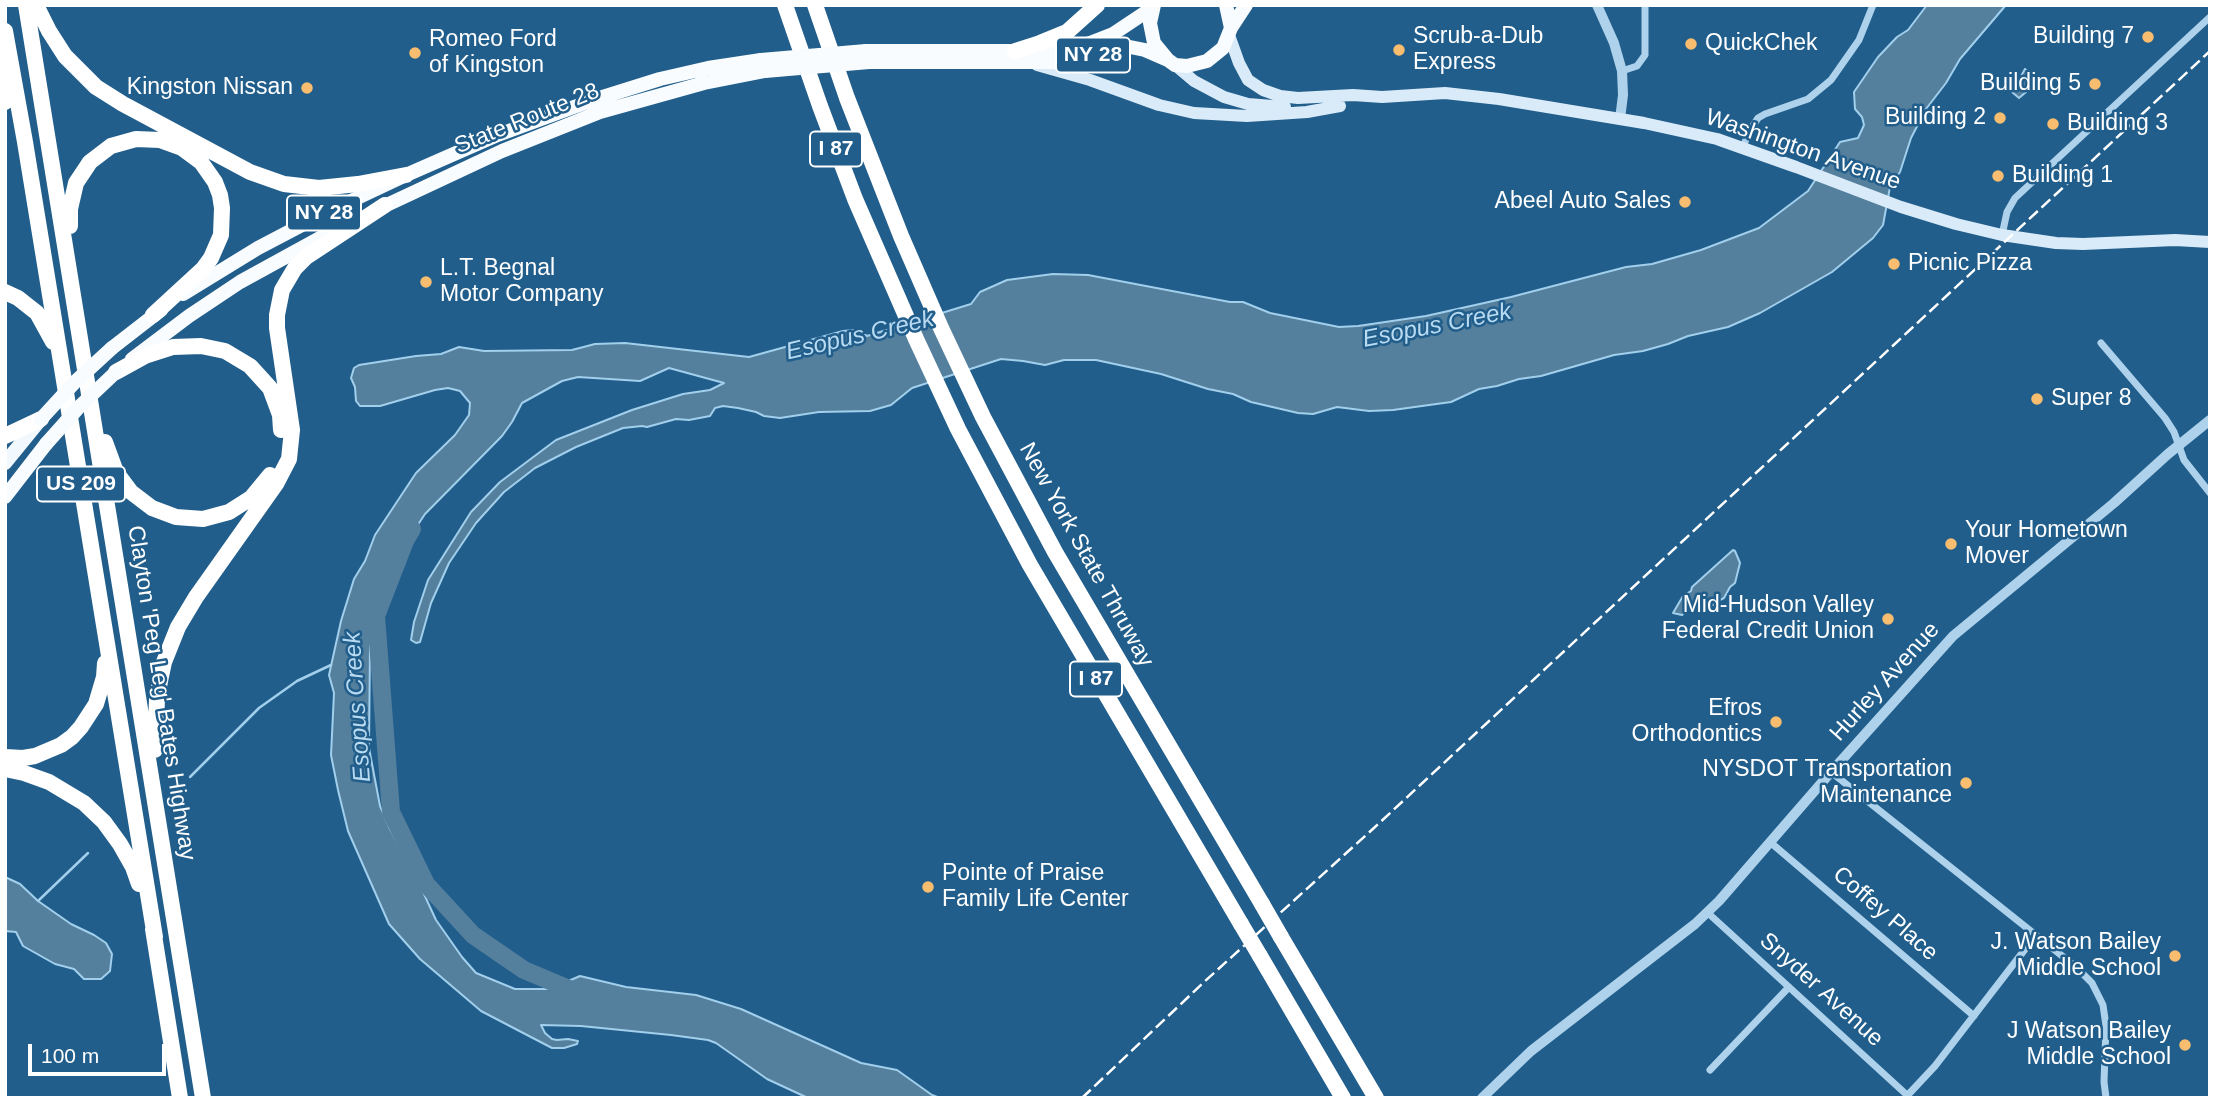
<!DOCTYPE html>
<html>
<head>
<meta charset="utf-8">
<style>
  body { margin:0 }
  #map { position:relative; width:2215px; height:1103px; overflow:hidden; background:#215e8b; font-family:Helvetica,sans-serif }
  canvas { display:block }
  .frame { position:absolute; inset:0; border:7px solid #fff; pointer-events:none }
  .scale { position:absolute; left:28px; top:1044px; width:138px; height:32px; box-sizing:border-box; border:4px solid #fff; border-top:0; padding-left:9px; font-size:21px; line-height:24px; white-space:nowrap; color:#fff; -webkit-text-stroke:5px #215e8b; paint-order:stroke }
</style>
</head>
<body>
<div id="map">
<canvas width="2215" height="1103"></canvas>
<div class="frame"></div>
<div class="scale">100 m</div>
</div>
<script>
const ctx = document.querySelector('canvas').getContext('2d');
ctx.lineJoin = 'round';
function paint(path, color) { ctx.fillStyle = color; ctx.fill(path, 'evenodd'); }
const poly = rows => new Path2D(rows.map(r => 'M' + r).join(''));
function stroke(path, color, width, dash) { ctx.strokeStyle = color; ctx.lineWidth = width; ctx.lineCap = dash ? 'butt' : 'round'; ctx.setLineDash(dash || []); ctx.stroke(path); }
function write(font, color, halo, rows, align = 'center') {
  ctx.font = font + ' Helvetica,sans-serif'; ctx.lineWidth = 5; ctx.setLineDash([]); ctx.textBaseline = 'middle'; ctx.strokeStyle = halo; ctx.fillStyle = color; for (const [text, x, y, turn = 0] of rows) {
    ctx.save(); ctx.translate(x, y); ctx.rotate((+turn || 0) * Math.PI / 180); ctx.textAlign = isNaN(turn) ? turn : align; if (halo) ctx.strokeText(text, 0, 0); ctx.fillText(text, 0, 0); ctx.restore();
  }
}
const water = poly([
  [1927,5,2006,5,1960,59,1946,83,1926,109,1911,138,1900,172,1890,187,1883,225,1873,238,1832,272,1760,313,1728,327,1688,336,1668,344,1643,351,1614,355,1541,376,1519,379,1497,386,1479,389,1451,402,1393,410,1369,411,1337,407,1313,414,1298,413,1251,402,1233,394,1208,389,1161,374,1096,360,1064,360,1045,365,1023,361,1001,359,912,388,891,405,870,411,819,412,780,418,764,416,756,412,738,408,723,406,715,408,710,416,689,420,676,419,647,427,642,426,623,428,576,447,535,468,504,492,476,523,449,563,431,603,420,642,416,643,411,640,414,622,428,580,471,512,500,482,556,440,632,410,683,394,710,390,724,383,669,368,640,381,578,377,562,381,522,403,512,422,502,436,425,514,402,549,385,582,370,645,369,748,380,806,390,829,417,879,436,920,462,957,476,973,515,989,550,989,580,976,626,987,696,995,741,1009,861,1063,897,1070,932,1095,940,1098,808,1098,767,1079,716,1043,708,1040,671,1035,581,1026,541,1025,545,1033,552,1039,557,1040,568,1039,578,1041,577,1044,564,1048,552,1048,481,1011,420,959,389,924,348,831,338,790,331,755,334,693,329,675,341,621,354,579,365,561,375,535,416,473,455,435,469,415,470,403,460,391,448,388,435,390,380,406,360,406,356,401,355,387,351,378,354,368,359,365,416,356,441,354,459,347,484,351,572,350,595,344,625,343,749,357,843,331,856,330,867,336,971,304,980,292,1007,280,1053,274,1088,275,1230,302,1243,302,1270,313,1339,327,1358,326,1426,316,1511,297,1626,267,1652,264,1701,250,1759,228,1808,191,1840,142,1858,138,1864,125,1862,117,1855,109,1854,92,1878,57,1897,37,1908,30,1927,5],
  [2025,69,2039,81,2019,98,2012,92,2025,69],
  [1733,550,1735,551,1740,563,1735,583,1730,587,1724,598,1718,601,1715,605,1708,605,1694,611,1687,610,1682,615,1673,613,1683,596,1691,591,1692,587,1733,550],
  [5,877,20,884,38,901,71,924,94,935,106,943,112,954,110,971,101,979,84,979,74,969,55,964,23,946,16,932,5,931,5,877]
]);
paint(water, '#547f9d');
stroke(water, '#a1cfec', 2);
stroke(poly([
  [190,777,259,708,297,681,331,665],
  [38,901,88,853]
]), '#a1cfec', 2.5);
stroke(poly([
  [412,529,405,541,376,616,391,812,426,884,473,935,524,970,581,994]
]), '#547f9d', 18);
stroke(poly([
  [1622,71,1637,66,1645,55,1645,5],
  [1743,147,1749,132,1758,118,1765,114,1808,99,1831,80,1859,40,1873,5],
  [2002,235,2007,212,2015,198,2210,17],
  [2101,343,2165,418,2174,432,2184,460,2210,493],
  [1831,772,2076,967,2092,983,2103,1005,2106,1026,2104,1082,2106,1098],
  [1770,842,1974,1016],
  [1708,913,1908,1096],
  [1710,1070,1789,987],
  [1906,1097,1935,1066,2036,935]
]), '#aed2eb', 7);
stroke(poly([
  [1597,5,1614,43,1622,71,1623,95,1620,119],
  [1482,1098,1531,1051,1695,924,1719,901,1831,772,1953,636,2114,503,2168,454,2210,420]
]), '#aed2eb', 10);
stroke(poly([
  [1229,35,1239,63,1248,80,1263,90,1280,96,1298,98,1353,95,1382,97,1445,93,1499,99,1644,123,1717,139,1796,167,1901,207,1956,224,2002,235,2056,243,2083,244,2175,240,2210,242],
  [1037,65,1090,80,1159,105,1194,113,1247,116,1307,112,1340,106],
  [1175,65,1194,81,1224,97,1248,104,1285,107]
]), '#d9ebf9', 12);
stroke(poly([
  [5,463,40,420]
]), '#f2f9fe', 14);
stroke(poly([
  [1154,5,1150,23,1154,43,1168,60,1175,65,1187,66,1207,61,1223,48,1231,28,1226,5],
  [1231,28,1246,5],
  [866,51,1015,51,1069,48,1090,43,1113,34,1152,8],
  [869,62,1061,62,1084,58,1113,48,1130,47,1145,50,1168,60],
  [376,210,502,151,600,112,704,83,765,71],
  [183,294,258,248,319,216,406,175,495,136,593,100,660,79,708,68,761,60],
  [112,348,161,310],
  [132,359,189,316,240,282,342,226],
  [5,497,46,444]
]), '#f8fcfe', 14);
stroke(poly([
  [26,5,203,1098],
  [36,5,49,31,65,56,96,87,123,104,250,172,284,184,319,188,358,184,406,175],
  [785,5,820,106,855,199,916,339,958,429,1030,565,1241,924],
  [815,5,847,98,901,236,941,328,983,417,1055,552,1262,904],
  [5,31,25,142,155,937],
  [1015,51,1040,43,1067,32,1097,5],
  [5,102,7,75],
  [70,226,70,209,76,183,90,162,111,146,136,139,160,140,182,148,201,162,215,182,220,195,222,208,221,235,211,258,203,269,153,315],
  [5,292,18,298,37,313,53,342],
  [116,372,145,356,173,347,201,346,225,351,250,366,270,388,280,415,281,430],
  [5,436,41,419],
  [105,442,116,472,131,492,152,508,176,517,203,519,229,512,251,498,270,475],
  [155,750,157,699,160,681,164,662,178,627,196,597,276,484,289,459,292,430,277,328,277,315,282,290,295,268,306,257,385,205],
  [5,757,23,758,35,756,61,745,72,737,81,727,96,704,104,677,105,663],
  [5,769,24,773,49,782,84,803,104,822,120,844,133,867,139,884],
  [153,929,180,1098],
  [1281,937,1376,1098],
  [1260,956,1343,1098]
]), '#fff', 16);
stroke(poly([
  [1082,1098,1204,982,1375,827,2210,51]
]), '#fff', 2.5, [12, 5]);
stroke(poly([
  [761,60,866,51],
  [765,71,869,62],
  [41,419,75,382,112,348],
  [46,444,79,407,116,372]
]), '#f8fcfe', 14);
stroke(poly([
  [1262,904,1281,937],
  [1241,924,1260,956]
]), '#fff', 16);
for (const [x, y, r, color] of [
  [2148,37,7,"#f8bd6f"],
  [1691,44,7,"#f8bd6f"],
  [1399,50,7,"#f8bd6f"],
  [415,53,7,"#f8bd6f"],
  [2095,84,7,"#f8bd6f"],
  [307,88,7,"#f8bd6f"],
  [2000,118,7,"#f8bd6f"],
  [2053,124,7,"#f8bd6f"],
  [1998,176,7,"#f8bd6f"],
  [1685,202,7,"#f8bd6f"],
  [1894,264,7,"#f8bd6f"],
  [426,282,7,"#f8bd6f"],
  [2037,399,7,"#f8bd6f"],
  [1951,544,7,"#f8bd6f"],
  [1888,619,7,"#f8bd6f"],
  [1776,722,7,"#f8bd6f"],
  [1966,783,7,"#f8bd6f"],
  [928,887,7,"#f8bd6f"],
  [2175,956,7,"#f8bd6f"],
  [2185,1045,7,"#f8bd6f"]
]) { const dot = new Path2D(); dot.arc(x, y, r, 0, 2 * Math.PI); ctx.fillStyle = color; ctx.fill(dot); stroke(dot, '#215e8b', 2.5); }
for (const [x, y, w] of [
  [1093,55,74],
  [836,149,52],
  [324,213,74],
  [81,484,88],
  [1096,679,52]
]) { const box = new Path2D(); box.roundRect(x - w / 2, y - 17.5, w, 35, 5); ctx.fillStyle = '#215e8b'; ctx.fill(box); stroke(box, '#fff', 2); }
write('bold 21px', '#fff', null, [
  ["NY 28",1093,55],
  ["I 87",836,149],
  ["NY 28",324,213],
  ["US 209",81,484],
  ["I 87",1096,679]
]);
write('23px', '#fff', '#215e8b', [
  ["Scrub-a-Dub",1413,37],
  ["Express",1413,63],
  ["Building 7",2134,37,"right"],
  ["Romeo Ford",429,40],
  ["of Kingston",429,66],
  ["QuickChek",1705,44],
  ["Building 5",2081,84,"right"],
  ["Kingston Nissan",293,88,"right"],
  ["Building 2",1986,118,"right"],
  ["Building 3",2067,124],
  ["Building 1",2012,176],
  ["Abeel Auto Sales",1671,202,"right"],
  ["Picnic Pizza",1908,264],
  ["L.T. Begnal",440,269],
  ["Motor Company",440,295],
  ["Super 8",2051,399],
  ["Your Hometown",1965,531],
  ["Mover",1965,557],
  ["Mid-Hudson Valley",1874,606,"right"],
  ["Federal Credit Union",1874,632,"right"],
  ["Efros",1762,709,"right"],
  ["Orthodontics",1762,735,"right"],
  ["NYSDOT Transportation",1952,770,"right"],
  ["Maintenance",1952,796,"right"],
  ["Pointe of Praise",942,874],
  ["Family Life Center",942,900],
  ["J. Watson Bailey",2161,943,"right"],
  ["Middle School",2161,969,"right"],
  ["J Watson Bailey",2171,1032,"right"],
  ["Middle School",2171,1058,"right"]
], 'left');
write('23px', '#fff', '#215e8b', [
  ["State Route 28",527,119,-22],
  ["Washington Avenue",1803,150,19],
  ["New York State Thruway",1086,555,61],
  ["Hurley Avenue",1885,682,-48],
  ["Clayton 'Peg Leg' Bates Highway",161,693,81],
  ["Coffey Place",1885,914,41],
  ["Snyder Avenue",1821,990,42]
]);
write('italic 24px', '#b9dbf2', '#215e8b', [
  ["Esopus Creek",1437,326,-11],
  ["Esopus Creek",860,336,-13],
  ["Esopus Creek",358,707,-94]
]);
</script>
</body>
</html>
